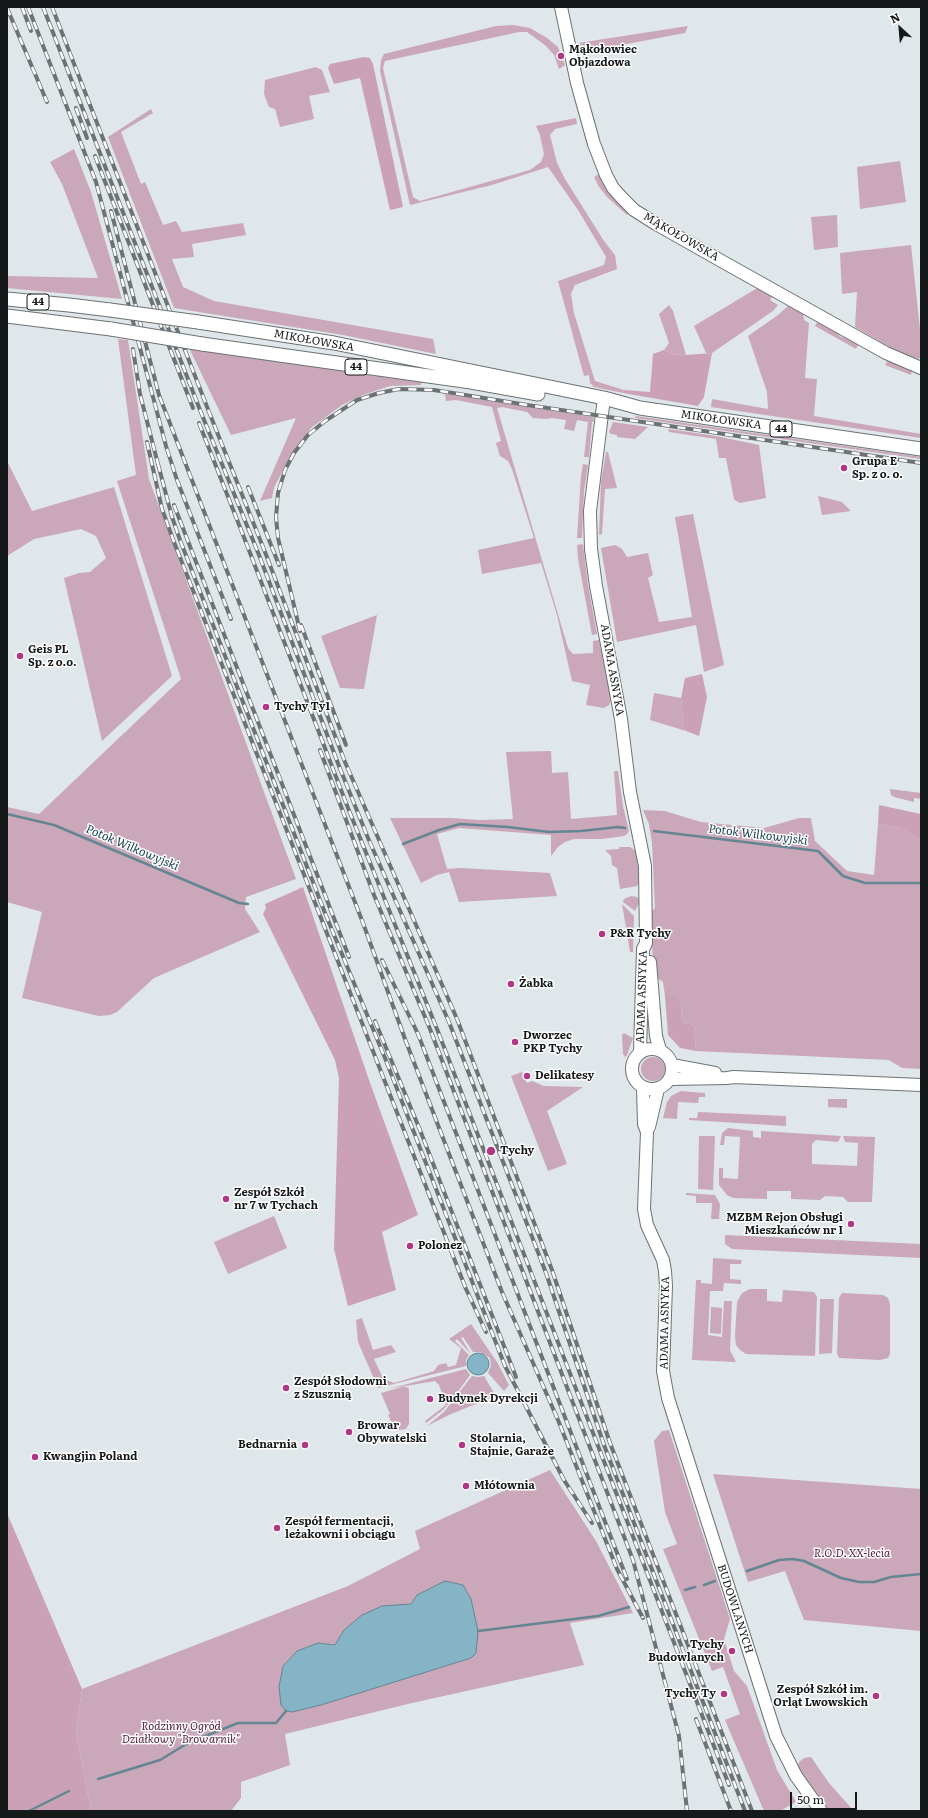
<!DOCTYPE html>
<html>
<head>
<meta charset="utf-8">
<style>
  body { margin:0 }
  #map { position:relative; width:928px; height:1818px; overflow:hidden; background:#dfe7ea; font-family:Literata,serif }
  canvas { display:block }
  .frame { position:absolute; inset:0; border:8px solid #16191a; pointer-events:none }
  .north { position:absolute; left:880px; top:8px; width:40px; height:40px; -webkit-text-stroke:3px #fff; paint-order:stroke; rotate:334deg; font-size:11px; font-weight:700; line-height:16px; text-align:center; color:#16191a }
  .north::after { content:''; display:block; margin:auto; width:14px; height:18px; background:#16191a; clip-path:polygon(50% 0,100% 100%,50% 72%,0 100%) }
  .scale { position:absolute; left:790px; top:1792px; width:67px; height:18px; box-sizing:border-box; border:2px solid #16191a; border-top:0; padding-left:5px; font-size:12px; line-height:14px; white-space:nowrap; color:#16191a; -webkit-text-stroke:3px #fff; paint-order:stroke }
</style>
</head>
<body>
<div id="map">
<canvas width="928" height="1818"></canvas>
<div class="frame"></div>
<div class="north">N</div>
<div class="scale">50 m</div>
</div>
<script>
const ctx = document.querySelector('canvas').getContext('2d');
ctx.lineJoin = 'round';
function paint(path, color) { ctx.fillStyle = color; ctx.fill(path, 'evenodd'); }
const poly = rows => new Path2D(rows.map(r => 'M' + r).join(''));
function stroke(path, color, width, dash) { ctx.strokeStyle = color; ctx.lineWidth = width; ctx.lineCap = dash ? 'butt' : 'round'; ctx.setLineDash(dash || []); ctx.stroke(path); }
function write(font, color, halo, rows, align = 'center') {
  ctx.font = font + ' Literata,serif'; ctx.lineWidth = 3; ctx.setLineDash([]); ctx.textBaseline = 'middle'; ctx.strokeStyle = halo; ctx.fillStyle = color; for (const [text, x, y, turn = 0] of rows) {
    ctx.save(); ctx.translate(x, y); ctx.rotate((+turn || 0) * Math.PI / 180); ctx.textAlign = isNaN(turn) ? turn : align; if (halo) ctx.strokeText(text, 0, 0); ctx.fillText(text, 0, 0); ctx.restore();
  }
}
paint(poly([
  [513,25,530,28,547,38,558,47,565,65,559,69,554,55,546,46,527,32,519,32,385,61,383,68,413,197,420,201,530,170,541,162,544,154,540,135,536,126,576,118,577,124,555,129,550,135,557,163,565,179,604,241,615,255,617,269,575,285,571,294,574,313,595,381,624,390,623,393,594,387,590,383,589,375,584,376,558,281,604,265,606,257,578,210,548,167,492,185,410,205,380,71,381,60,384,54,496,26],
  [688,26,685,33,579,53,578,43],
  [316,67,322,70,330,92,309,96,314,119,280,127,275,109,269,107,264,94,265,80],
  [151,109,153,113,121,132,141,184,145,182,163,225,176,221,182,232,243,223,246,235,192,244,194,257,172,259,183,287,214,301,433,339,436,354,343,335,174,308,108,137],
  [74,149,91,192,122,299,7,288,7,276,98,278,62,184,50,162],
  [900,161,906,202,860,209,857,167],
  [599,174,630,212,627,215,607,197,599,187,594,177],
  [837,215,838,247,814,250,811,217],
  [911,245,921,339,921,357,918,359,898,352,855,327,857,292,842,294,840,253],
  [759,287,773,295,770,300,778,305,773,311,712,353,706,353,694,326],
  [669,305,673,311,686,355,673,354,664,350,669,343,659,314],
  [789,305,803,312,804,320,809,323,805,378,817,379,814,416,921,434,921,438,711,407,712,399,768,409,767,392,748,336,778,315],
  [818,321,840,333,839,336,845,338,846,336,859,343,856,349,815,326],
  [118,339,128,340,149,479,296,879,246,897,245,909,260,932,154,978,117,1012,110,1015,99,1016,22,998,42,912,7,902,7,807,39,814,181,679,117,481,136,475],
  [189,348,422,382,421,385,390,386,363,395,342,405,311,428,288,460,274,488,272,498,260,501,296,418,231,435],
  [888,360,912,370,911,375,885,365],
  [445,394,593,417,594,421,592,422,589,457,584,457,588,422,577,420,574,431,564,429,566,420,552,418,547,419,533,418,527,412,502,407,497,408,568,648,573,654,593,653,593,641,599,640,611,700,609,705,604,708,586,705,590,685,572,681,557,615,541,563,482,574,478,550,534,538,512,469,508,461,500,456,496,443,501,441,492,407,456,400,446,401],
  [636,416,921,457,921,459,635,418],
  [613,422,648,427,635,439,617,437,617,435,611,434,609,432],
  [668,429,716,436,759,445,766,498,740,503,736,501,734,499,726,458,719,458,716,439,669,432],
  [606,452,608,452,617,488,605,489,602,534,599,535,601,482],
  [7,461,32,511,114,487,172,676,102,741,64,578,79,573,90,572,106,558,96,536,81,529,34,539,7,556],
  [583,464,588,465,584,491,582,538,577,538,581,476],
  [818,496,842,502,851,511,822,515],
  [693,514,724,665,704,672,696,625,617,642,601,548,615,545,622,549,627,557,648,553,653,575,648,578,659,622,692,617,675,517],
  [583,544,588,585,597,634,592,635,578,559,577,545],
  [377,615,364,689,340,688,321,636],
  [654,693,681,698,683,725,686,731,650,720],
  [551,751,552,773,568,772,571,819,617,815,614,771,618,771,623,806,629,831,627,834,624,836,602,839,574,839,565,842,558,847,551,856,551,835,459,828,437,834,447,869,461,868,550,873,557,896,459,902,449,872,437,875,421,883,390,818,451,818,479,820,513,819,506,752],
  [890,789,921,793,921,799,914,798,914,802,894,797,891,795],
  [643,810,665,811,701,822,764,828,799,818,811,818,815,841,847,871,874,875,878,824,900,828,921,841,921,1069,902,1068,889,1060,696,1051,694,1025,682,1022,681,1004,677,996,665,996,663,982,654,976,651,929,652,911,655,908,652,843,649,824],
  [619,847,630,847,636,851,640,882,637,886,620,889,617,868,612,865,611,856,605,850,619,849],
  [631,896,637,897,640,901,635,911,623,902,624,899],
  [622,904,634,916,633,952,630,952],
  [624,1033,633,1038,627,1055,625,1057,623,1054,622,1035],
  '641 1069a12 12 0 1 1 24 0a12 12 0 1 1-24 0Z',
  [522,1072,527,1083,532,1081,544,1086,583,1087,547,1111,567,1164,548,1171,511,1076],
  [681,1091,705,1093,705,1097,699,1097,698,1103,678,1102,677,1119,663,1118,667,1102,671,1096],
  [828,1099,847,1099,847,1108,828,1107],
  [698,1112,786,1116,786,1126,689,1120,689,1118,697,1118],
  [728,1128,753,1131,753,1137,761,1138,761,1131,841,1136,838,1142,816,1140,812,1144,812,1164,857,1166,858,1143,845,1142,843,1136,875,1137,872,1202,848,1202,843,1197,825,1196,820,1200,791,1199,791,1191,767,1191,767,1199,733,1198,727,1195,719,1185,719,1168,723,1168,723,1178,738,1179,740,1137,725,1136,724,1145,720,1145,722,1133],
  [699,1136,715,1136,713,1190,698,1189],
  [686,1193,715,1195,720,1204,719,1219,711,1219,712,1203,696,1203,696,1196,686,1195],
  [274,1216,287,1248,228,1274,214,1242],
  [725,1235,921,1244,921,1258,732,1249,725,1244],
  [713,1258,742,1260,741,1264,730,1264,730,1279,741,1280,741,1284,724,1283,723,1291,710,1291,708,1335,722,1337,724,1301,732,1301,730,1350,736,1362,692,1360,696,1280,701,1280,701,1283,712,1284],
  [750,1289,767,1289,767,1301,782,1302,783,1290,814,1292,817,1297,815,1356,746,1354,740,1350,736,1345,735,1336,737,1302,742,1293],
  [842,1293,883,1295,888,1298,890,1304,890,1354,888,1358,880,1360,839,1358,837,1353,839,1298],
  [820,1299,834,1299,832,1353,819,1354],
  [711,1307,722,1308,721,1334,710,1333],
  [362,1318,373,1350,391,1345,396,1352,374,1359,382,1376,387,1380,394,1383,434,1371,438,1365,446,1363,448,1367,456,1365,461,1348,449,1339,471,1324,497,1362,509,1385,504,1391,488,1373,491,1366,490,1358,480,1352,473,1352,463,1337,461,1338,471,1354,457,1339,455,1341,469,1355,466,1360,466,1366,378,1388,358,1342,356,1320],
  [466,1369,470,1375,454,1397,443,1410,426,1423,425,1421,446,1405,439,1385,435,1381,388,1389],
  [472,1376,478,1377,484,1376,496,1396,451,1414,427,1426,444,1412],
  [402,1387,407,1387,409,1389,409,1424,406,1429,399,1430,393,1425,388,1415,390,1414,381,1393],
  [669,1430,730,1619,724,1639,734,1671,747,1686,777,1770,796,1802,780,1811,764,1811,725,1720,740,1714,723,1667,712,1671,663,1549,677,1544,665,1512,654,1441,662,1431],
  [550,1470,596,1541,633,1613,570,1623,584,1665,412,1703,285,1734,290,1765,241,1782,241,1798,231,1811,91,1811,76,1732,82,1689,348,1586,420,1549,415,1531],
  [417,1595,471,1658,283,1666,297,1651,318,1643,335,1645,400,1606,411,1604],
  [713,1474,921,1489,921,1631,804,1620,785,1571,748,1582],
  [811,1757,829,1783,854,1811,829,1811,810,1787,798,1768,799,1762,804,1758]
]), '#cba7ba');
paint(poly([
  [364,57,370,58,373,64,403,207,390,210,360,78,334,84,328,68,330,64],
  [664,350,673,354,686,355,712,353,704,397,698,406,623,393,624,390,650,392,653,354],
  [702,674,707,697,699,736,686,731,683,725,681,698,685,678],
  [879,805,921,814,921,841,900,828,878,824],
  [303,887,369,1080,418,1215,382,1232,396,1290,348,1306,334,1249,339,1078,335,1060,263,914,266,908,265,904],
  [665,996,677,996,681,1004,682,1022,694,1025,696,1051,680,1048,668,1035],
  [7,1513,82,1689,76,1732,91,1811,7,1811]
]), '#caa1b7');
const water = poly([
  '467 1364a11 11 0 1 1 22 0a11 11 0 1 1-22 0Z',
  [445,1581,463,1585,471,1599,478,1631,476,1653,471,1658,321,1705,292,1712,286,1711,281,1705,279,1687,283,1666,297,1651,318,1643,335,1645,344,1630,362,1615,382,1606,411,1604,417,1595,445,1581]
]);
paint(water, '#85b4c7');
stroke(water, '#648693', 1);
stroke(poly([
  [7,814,54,825,239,903,248,904],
  [654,831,818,851,843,876,865,883,921,883],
  [403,844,439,830,460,824,508,827,549,832,581,831,618,827,625,828],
  [747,1571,779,1560,793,1559,804,1561,841,1578,859,1582,874,1582,891,1577,921,1574],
  [704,1585,715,1581],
  [685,1590,695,1587],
  [478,1631,598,1616,629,1607],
  [98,1779,160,1760,188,1743,238,1723,276,1723,286,1711],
  [29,1811,69,1791]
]), '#648693', 2.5);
const secondary = poly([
  [561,7,577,83,594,144,606,175,613,188,623,199,634,210,656,224,725,263,886,353,921,368],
  [604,398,590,511,591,549,596,586,621,719,630,792,645,866,646,943,643,949,640,1052],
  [650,962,656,1036,660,1050],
  '632 1069a20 20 0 1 1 40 0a20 20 0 1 1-40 0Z',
  [672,1065,715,1073],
  [670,1079,727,1078,734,1077,921,1085],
  [643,1087,644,1124,647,1132,644,1209,647,1225,663,1260,665,1271,666,1286,663,1371,668,1398,776,1736,796,1776,821,1811],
  [649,1127,658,1089]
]);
const primary = poly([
  [7,299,69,305,110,310],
  [7,316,111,329],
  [198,322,334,343,604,398,640,408,921,449],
  [202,344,471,382,538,394]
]);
stroke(secondary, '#6b7275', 14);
stroke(primary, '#6b7275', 15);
stroke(secondary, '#fff', 12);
stroke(primary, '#fff', 13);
const rail = poly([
  [22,7,31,31],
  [28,7,96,182,166,446,177,480,231,619],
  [43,7,202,415,259,555,339,766,368,838,449,1022,546,1273,604,1445,745,1811],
  [52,7,209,412,265,552,345,762,457,1019,552,1270,610,1443,752,1811],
  [7,8,47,102],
  [76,108,87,138],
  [95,156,193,408],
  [111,211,159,395,363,923,405,1039,502,1292,558,1420,617,1569,643,1618],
  [133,349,140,394,159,468],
  [199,423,247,545,348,808,437,1029,729,1785],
  [147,442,162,509,174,542,466,1289,486,1332],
  [158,464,172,517,180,540,325,913,385,1058,505,1366,564,1480,592,1523],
  [248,487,279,565],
  [174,505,349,957],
  [301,625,346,745],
  [300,631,278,538,276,517,278,493,285,470,294,453,308,435,325,421,357,400,379,393,399,389,434,390,527,405,921,463],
  [320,750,374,895,430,1029,633,1560,679,1736,687,1811],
  [382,960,418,1034,627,1579],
  [375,1021,420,1130,516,1377],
  [696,1719,731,1811]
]);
stroke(rail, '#6d7274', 4);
stroke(rail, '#fff', 2.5, [8]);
const primaryBridge = poly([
  [110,310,198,322],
  [111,329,202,344]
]);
stroke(primaryBridge, '#6b7275', 15, []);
stroke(primaryBridge, '#fff', 13);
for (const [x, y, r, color] of [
  [561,56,4,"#b23686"],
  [844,468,4,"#b23686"],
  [20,656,4,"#b23686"],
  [266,707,4,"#b23686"],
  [602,934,4,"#b23686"],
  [511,984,4,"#b23686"],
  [515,1042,4,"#b23686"],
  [527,1076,4,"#b23686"],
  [491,1151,5,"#b23686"],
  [226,1199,4,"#b23686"],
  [851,1224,4,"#b23686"],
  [410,1246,4,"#b23686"],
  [286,1388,4,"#b23686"],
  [430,1399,4,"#b23686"],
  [349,1432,4,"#b23686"],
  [305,1445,4,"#b23686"],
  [462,1445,4,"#b23686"],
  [35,1457,4,"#b23686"],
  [466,1486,4,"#b23686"],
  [277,1528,4,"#b23686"],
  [732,1651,4,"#b23686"],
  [724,1694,4,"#b23686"],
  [876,1696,4,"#b23686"]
]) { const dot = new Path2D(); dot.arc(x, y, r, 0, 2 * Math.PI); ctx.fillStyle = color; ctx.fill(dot); stroke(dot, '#fff', 1.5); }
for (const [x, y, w] of [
  [38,302,22],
  [356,367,22],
  [781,429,22]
]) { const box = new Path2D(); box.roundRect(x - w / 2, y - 8, w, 16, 3); ctx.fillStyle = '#fff'; ctx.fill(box); stroke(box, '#16191a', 1); }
write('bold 10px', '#16191a', null, [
  ["44",38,302],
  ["44",356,367],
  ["44",781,429]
]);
write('bold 11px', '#16191a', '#fff', [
  ["Mąkołowiec",569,50],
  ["Objazdowa",569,63],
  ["Grupa E",852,462],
  ["Sp. z o. o.",852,475],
  ["Geis PL",28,650],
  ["Sp. z o.o.",28,663],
  ["Tychy Ty1",274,707],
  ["P&R Tychy",610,934],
  ["Żabka",519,984],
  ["Dworzec",523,1036],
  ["PKP Tychy",523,1049],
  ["Delikatesy",535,1076],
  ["Tychy",500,1151],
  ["Zespół Szkół",234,1193],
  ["nr 7 w Tychach",234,1206],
  ["MZBM Rejon Obsługi",843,1218,"right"],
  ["Mieszkańców nr I",843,1231,"right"],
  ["Polonez",418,1246],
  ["Zespół Słodowni",294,1382],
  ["z Szusznią",294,1395],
  ["Budynek Dyrekcji",438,1399],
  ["Browar",357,1426],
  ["Obywatelski",357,1439],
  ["Stolarnia,",470,1439],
  ["Stajnie, Garaże",470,1452],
  ["Bednarnia",297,1445,"right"],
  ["Kwangjin Poland",43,1457],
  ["Młótownia",474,1486],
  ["Zespół fermentacji,",285,1522],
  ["leżakowni i obciągu",285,1535],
  ["Tychy",724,1645,"right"],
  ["Budowlanych",724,1658,"right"],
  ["Zespół Szkół im.",868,1690,"right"],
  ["Orląt Lwowskich",868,1703,"right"],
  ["Tychy Ty",716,1694,"right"]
], 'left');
write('11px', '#16191a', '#fff', [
  ["MĄKOŁOWSKA",681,237,30],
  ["MIKOŁOWSKA",314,341,10],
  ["MIKOŁOWSKA",721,420,8],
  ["ADAMA ASNYKA",612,670,80],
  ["ADAMA ASNYKA",642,997,-88],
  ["ADAMA ASNYKA",665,1323,-89],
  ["BUDOWLANYCH",735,1609,72]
]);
write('italic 11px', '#4e1b3a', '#fff', [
  ["R.O.D. XX-lecia",852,1554],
  ["Rodzinny Ogród",181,1727],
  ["Działkowy \"Browarnik\"",181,1740]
]);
write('italic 12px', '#194251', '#fff', [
  ["Potok Wilkowyjski",758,835,7],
  ["Potok Wilkowyjski",132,848,23]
]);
</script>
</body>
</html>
